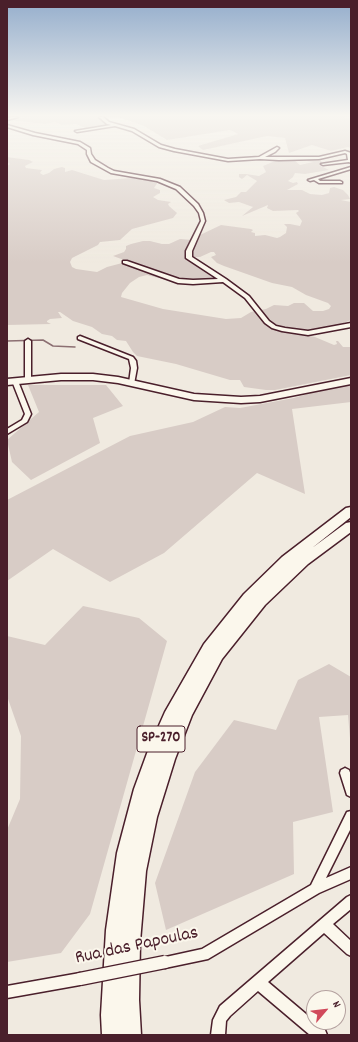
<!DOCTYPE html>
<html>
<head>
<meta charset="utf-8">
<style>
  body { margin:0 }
  #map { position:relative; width:358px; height:1042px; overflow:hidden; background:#f0eae0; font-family:Dekko,sans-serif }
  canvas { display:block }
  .frame { position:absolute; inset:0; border:8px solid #4a1f2b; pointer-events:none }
  .north { position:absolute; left:306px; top:990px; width:40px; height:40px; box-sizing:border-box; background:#fbf7ec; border:1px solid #b4a19f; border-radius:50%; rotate:62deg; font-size:11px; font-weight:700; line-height:16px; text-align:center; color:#4a1f2b }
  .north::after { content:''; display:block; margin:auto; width:14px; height:18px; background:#d1495b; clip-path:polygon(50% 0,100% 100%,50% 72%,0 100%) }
</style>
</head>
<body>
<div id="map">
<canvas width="358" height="1042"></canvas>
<div class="frame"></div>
<div class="north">N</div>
</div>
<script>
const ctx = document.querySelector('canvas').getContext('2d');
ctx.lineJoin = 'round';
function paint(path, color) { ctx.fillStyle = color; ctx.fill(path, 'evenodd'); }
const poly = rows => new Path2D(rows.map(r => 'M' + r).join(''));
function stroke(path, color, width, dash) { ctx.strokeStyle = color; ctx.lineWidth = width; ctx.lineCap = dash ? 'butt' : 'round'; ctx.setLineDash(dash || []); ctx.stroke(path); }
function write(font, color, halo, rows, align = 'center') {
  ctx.font = font + ' Dekko,sans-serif'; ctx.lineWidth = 4; ctx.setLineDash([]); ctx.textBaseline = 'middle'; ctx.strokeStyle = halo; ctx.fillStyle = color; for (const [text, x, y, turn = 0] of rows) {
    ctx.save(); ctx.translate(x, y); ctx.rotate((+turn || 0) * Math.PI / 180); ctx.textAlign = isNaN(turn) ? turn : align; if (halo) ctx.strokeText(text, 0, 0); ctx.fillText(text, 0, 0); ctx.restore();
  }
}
paint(poly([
  [32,117,99,117,105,125,85,128,76,124,62,125,55,122,45,124,7,120],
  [119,117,343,117,351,118,351,148,348,147,331,151,312,145,289,153,285,138,267,136,203,150,198,146,238,134,230,130,167,140,144,126],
  [7,157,29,160,33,162,25,166,26,168,42,170,40,173,43,175,49,173,54,169,62,167,65,168,65,172,72,170,104,180,132,178,158,182,154,188,160,190,160,193,153,197,158,200,171,202,168,204,169,206,177,213,173,218,132,229,120,240,100,242,98,245,72,258,70,262,72,267,76,269,97,272,107,267,126,262,124,260,113,256,124,252,126,249,126,246,131,244,143,241,150,241,162,244,169,244,180,239,193,240,200,235,221,225,251,229,253,230,251,232,255,233,255,236,265,235,277,238,280,237,286,233,287,227,284,224,290,224,300,226,302,221,296,213,299,211,298,210,273,211,267,208,268,205,242,216,253,207,239,202,229,203,224,200,236,197,241,192,246,192,257,181,247,175,242,179,239,177,239,174,246,174,259,176,266,172,263,166,275,161,294,160,300,165,313,162,307,161,308,160,321,161,322,163,319,165,329,170,305,174,295,173,293,177,288,181,293,183,297,182,298,184,287,190,302,190,310,194,322,195,329,193,330,188,334,187,343,190,348,195,350,199,341,200,351,202,351,320,331,328,290,332,315,337,334,345,337,344,336,341,338,341,343,347,351,347,351,375,275,390,266,390,244,387,240,380,230,380,176,364,137,356,133,352,126,341,117,340,112,336,102,334,92,327,73,321,60,312,58,312,62,318,50,319,47,321,47,322,51,324,7,325,7,166,10,164,7,162],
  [211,252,214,252,216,255,211,257,217,263,224,266,272,283,292,287,306,295,328,303,331,306,329,309,323,311,313,311,304,303,294,303,288,306,274,305,266,309,251,312,241,318,226,319,163,309,121,297,122,293,130,283,139,277,147,275,166,280,193,284,215,279,191,261,192,257,200,257],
  [351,381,351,402,292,409,305,494,257,473,164,553,110,582,53,549,7,581,7,500,130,436,193,422,225,407,240,408,294,398],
  [28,385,106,385,123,406,93,418,100,443,31,480,12,462,7,440,39,412],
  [83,606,139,618,167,641,90,914,61,953,7,962,7,830,20,799,21,736,7,696,7,636,45,645],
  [329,664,351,677,351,750,348,715,319,717,333,812,293,822,294,874,166,930,155,883,195,772,234,720,276,730,298,680]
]), '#d8ccc6');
stroke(poly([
  [7,341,43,340,53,346,75,347]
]), '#8c6f72', 1.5);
const minor = poly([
  [12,117,18,117,7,120,7,118,12,117],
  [99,117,103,117,109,122,134,129,161,145,175,149,228,159,259,157,277,147,279,148,275,152,265,157,319,157,345,151,351,153,351,163,349,162,323,165,321,164,348,160,347,154,345,153,319,159,279,160,260,159,228,161,174,151,159,147,132,131,115,126,77,132,75,131,111,125,107,124,99,117],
  [7,125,35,133,80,142,90,148,91,154,95,160,108,168,114,171,160,179,180,187,198,204,203,213,205,221,192,251,192,257,226,279,249,296,269,321,276,326,285,328,308,331,351,323,351,327,308,335,282,331,272,328,265,323,245,298,223,282,193,284,178,283,123,263,123,261,127,261,179,279,193,280,218,279,186,258,186,251,201,221,199,213,194,206,176,189,157,181,111,173,91,162,87,154,87,150,78,144,33,135,7,127,7,125],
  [351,167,351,169,318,179,320,181,340,181,342,182,342,183,319,183,314,180,310,181,308,180,351,167],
  [80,336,133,357,136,361,137,368,134,384,132,385,129,383,131,368,129,359,78,339,78,337,80,336],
  [28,339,31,341,31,380,28,382,25,380,25,341,28,339],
  [15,379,18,381,31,414,27,422,7,434,7,429,22,420,25,414,12,381,15,379],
  [345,768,349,770,351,775,351,797,347,795,340,773,341,770,345,768],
  [351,811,351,828,326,878,351,867,351,879,319,893,208,959,165,968,161,966,159,962,161,958,202,949,311,885,347,812,351,811],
  [351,895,351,909,333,924,351,941,351,956,347,954,324,933,268,982,325,1030,327,1035,310,1035,258,991,230,1016,226,1021,225,1035,211,1035,213,1020,220,1006,347,897,351,895],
  [80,973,84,975,86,979,84,983,80,985,7,998,7,986,80,973]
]);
const primary = poly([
  [61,374,93,374,118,377,194,394,241,397,260,396,351,378,351,384,260,402,241,403,194,400,118,383,93,380,61,380,7,385,7,379,61,374]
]);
const trunk = poly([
  [351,507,351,517,312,548,346,523,351,522,351,532,308,564,265,605,222,659,192,715,175,759,157,817,146,871,140,942,139,1000,141,1035,102,1035,101,1015,106,930,117,853,134,789,149,748,165,712,204,644,244,594,282,557,346,508,351,507]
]);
stroke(minor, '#4a1f2b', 3);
stroke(primary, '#4a1f2b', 3);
stroke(trunk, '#4a1f2b', 3);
paint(minor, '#fbf7ec');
paint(primary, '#fbf7ec');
paint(trunk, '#fbf7ec');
const minorBridge = poly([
  [80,979,165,962]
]);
stroke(minorBridge, '#4a1f2b', 15, []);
stroke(minorBridge, '#fbf7ec', 12);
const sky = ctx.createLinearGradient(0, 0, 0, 263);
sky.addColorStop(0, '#95aecc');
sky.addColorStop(0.44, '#f8f6f1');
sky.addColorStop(1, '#f8f6f100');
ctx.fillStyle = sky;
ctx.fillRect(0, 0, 358, 263);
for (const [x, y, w] of [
  [161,739,48]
]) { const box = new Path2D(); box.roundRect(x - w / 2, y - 13, w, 26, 3); ctx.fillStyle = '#fbf7ec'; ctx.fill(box); stroke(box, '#4a1f2b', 1); }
write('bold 15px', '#4a1f2b', null, [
  ["SP-270",161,739]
]);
write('19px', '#4a1f2b', '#fbf7ec', [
  ["Rua das Papoulas",137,947,-12]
]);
</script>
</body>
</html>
